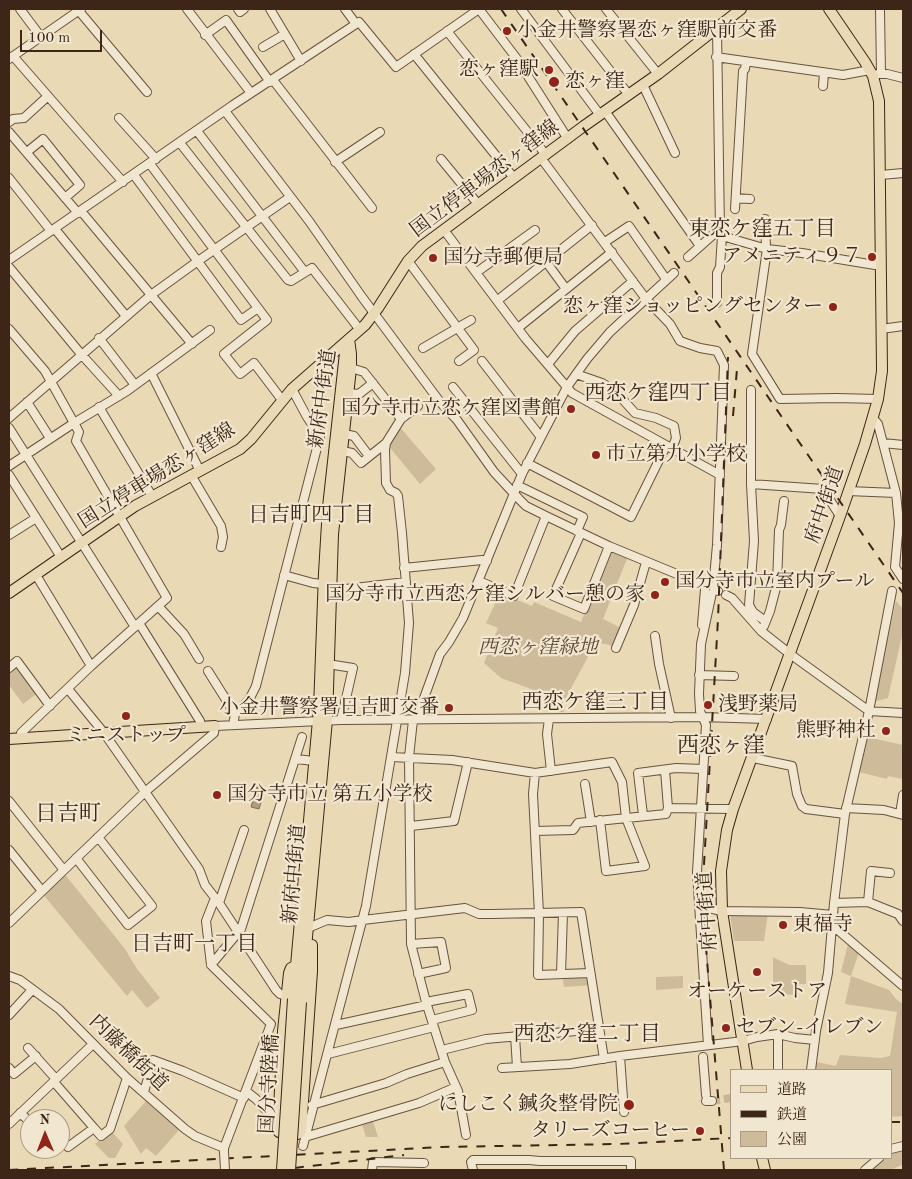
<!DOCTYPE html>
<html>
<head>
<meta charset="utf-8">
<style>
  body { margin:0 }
  #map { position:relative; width:912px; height:1179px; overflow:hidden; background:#ead9b5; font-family:"Old Standard TT","Noto Serif JP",serif }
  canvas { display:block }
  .frame { position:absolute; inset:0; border:10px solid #3d2618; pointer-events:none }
  .legend { position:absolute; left:730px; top:1069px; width:162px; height:90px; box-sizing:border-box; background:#f1e6cf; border:1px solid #a99986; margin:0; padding:6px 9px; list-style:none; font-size:15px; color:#3d2618 }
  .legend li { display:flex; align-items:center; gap:10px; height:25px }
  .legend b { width:25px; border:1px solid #a99986 }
  .north { position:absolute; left:20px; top:1109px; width:50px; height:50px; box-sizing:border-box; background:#f1e6cf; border:1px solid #a99986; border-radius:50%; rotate:359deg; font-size:14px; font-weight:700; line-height:20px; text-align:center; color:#3d2618 }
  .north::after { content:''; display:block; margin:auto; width:18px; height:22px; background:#8f2418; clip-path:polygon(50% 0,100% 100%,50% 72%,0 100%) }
  .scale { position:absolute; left:20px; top:30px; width:82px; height:22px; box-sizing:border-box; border:2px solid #3d2618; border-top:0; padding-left:6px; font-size:15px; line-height:18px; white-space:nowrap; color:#3d2618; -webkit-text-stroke:4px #f1e6cf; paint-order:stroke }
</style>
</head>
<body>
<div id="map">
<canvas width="912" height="1179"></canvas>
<div class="frame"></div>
<ul class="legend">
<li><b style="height:6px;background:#ead9b5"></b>道路</li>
<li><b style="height:6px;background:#3d2618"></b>鉄道</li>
<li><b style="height:14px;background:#cdbb9a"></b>公園</li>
</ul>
<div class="north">N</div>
<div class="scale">100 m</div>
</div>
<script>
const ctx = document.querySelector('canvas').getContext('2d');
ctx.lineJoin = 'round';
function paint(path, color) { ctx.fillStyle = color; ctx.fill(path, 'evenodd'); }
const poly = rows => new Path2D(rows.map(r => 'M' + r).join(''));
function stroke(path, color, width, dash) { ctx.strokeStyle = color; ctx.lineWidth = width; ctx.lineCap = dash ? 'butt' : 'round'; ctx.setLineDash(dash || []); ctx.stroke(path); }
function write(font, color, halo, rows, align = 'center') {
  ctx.font = font + ' "Old Standard TT","Noto Serif JP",serif'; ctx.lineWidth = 4.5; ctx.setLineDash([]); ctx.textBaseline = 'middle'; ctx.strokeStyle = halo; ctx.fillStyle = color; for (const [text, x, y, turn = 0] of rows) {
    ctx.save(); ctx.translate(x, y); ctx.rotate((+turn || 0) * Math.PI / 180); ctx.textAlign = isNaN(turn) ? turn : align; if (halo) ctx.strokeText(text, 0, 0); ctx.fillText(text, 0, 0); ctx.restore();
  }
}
paint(poly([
  [398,425,436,469,420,484,386,443],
  [609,550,628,556,603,619,621,628,614,646,596,642,563,703,564,712,554,712,553,697,501,678,484,663,498,628,486,623,500,593,532,606,534,602,581,622],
  [896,601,903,609,903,631,888,698,873,702],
  [17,663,39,692,23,704,9,685,9,669],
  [867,737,903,745,903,779,888,776,887,779,859,772],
  [63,872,125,949,137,969,160,998,147,1008,132,990,127,996,42,893],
  [768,913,764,941,734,941,730,914],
  [848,944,859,952,851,976,889,990,896,999,903,1004,903,1116,891,1117,891,1070,814,1070,817,1062,836,1066,840,1055,880,1058,890,1056,897,1012,845,1004,851,976,841,972],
  [773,957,789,965,806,965,806,984,799,984,798,995,779,994,777,990,773,990],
  [587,973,592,985,564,987,562,974],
  [683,976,683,988,656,990,656,977],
  [146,1101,179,1130,156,1156,146,1148,141,1154,124,1126],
  [372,1118,378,1137,366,1137,361,1121],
  [111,1131,123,1144,115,1158,109,1158,95,1144],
  [903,1150,903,1163,902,1165,890,1170,871,1170,885,1158,891,1158,891,1153]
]), '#cdbb9a');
const water = poly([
  [257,787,265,789,259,809,251,807,257,787]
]);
paint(water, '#af9c80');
stroke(water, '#816d56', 1);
stroke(poly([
  [712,1101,731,1098]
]), '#c7b596', 8, [8, 4]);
const minor = poly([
  [20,9,41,37],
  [187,9,251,93],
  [238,9,240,12,244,9],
  [270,9,301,61],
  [345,9,356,24,359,22,396,67,479,9,517,59,568,139],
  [521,9,600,115],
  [562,9,629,95],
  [606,9,658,74],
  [880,9,881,74],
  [79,11,147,92],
  [447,31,546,155],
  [205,35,226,20,270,82],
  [263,47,285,34],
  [414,54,514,178],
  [13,56,123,182],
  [716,57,843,75,870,70],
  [9,59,81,9],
  [878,74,887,74,903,78],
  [273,80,372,208],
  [643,85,675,153],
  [823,86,824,73],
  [225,111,309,221,362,297,440,402,457,420,494,472,519,499,526,506,546,516,609,546,718,591],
  [605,111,700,246],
  [119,118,156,159],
  [9,122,13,119,24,118,48,96],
  [197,131,304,271],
  [9,132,78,213],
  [180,143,288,280,291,281,312,268,360,330],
  [27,152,43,139,80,185,65,198],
  [541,158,646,299,670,324,680,341,700,348,717,351,724,365,717,545,713,588,701,644,699,694,700,711,706,725,697,872,708,1045],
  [441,159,478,204],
  [335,162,380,132],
  [150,164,267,320,224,354,240,374,254,363,282,400],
  [134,175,241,320,258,308],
  [881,175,903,173],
  [9,178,51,231],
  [736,198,750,199],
  [735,209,743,71,745,69,746,62],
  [81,211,192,344],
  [765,219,766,248],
  [55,229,126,316],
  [444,230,525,338,572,393,720,475],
  [722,236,767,249,802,253,881,266],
  [605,242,629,226,666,279],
  [767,249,752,354,780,399,836,398,878,399],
  [688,257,714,234,720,231],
  [9,260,233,105,356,24],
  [408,261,474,350,459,361],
  [547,263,566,289],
  [9,267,81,354,119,396],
  [477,272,535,230],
  [498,300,592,225],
  [717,303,717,273,720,267,722,236,720,231,717,28],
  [518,328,612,252],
  [9,329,45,371,79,432,76,441,167,598,91,666,21,733,21,738],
  [881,329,903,326],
  [99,338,135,385],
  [423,348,471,320],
  [482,361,540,436],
  [548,364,575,331,633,281],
  [351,368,364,372,401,419],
  [151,373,200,471],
  [576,374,602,383,615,391,635,413,656,418,674,426,676,438,672,449],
  [453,387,522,474],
  [751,390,751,484,754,541,749,605,753,612,765,621],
  [348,393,359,394,373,383],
  [27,402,50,438],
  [99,407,152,496],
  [9,418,151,295,198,261,290,197],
  [873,418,878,424,896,493,899,523,895,567,903,579],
  [9,428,135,627],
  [349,435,354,436,369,456],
  [883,443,903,445],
  [347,452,352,453,361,463,386,443],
  [527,463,631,517,666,446],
  [9,466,74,423,127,391,210,330],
  [9,475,61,557],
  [191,475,221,526,223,537,221,547],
  [751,484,823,489,840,516],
  [517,485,583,517,577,531],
  [848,491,896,493],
  [581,533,553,596,584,609,609,546],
  [9,535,36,518],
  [404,568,482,560,487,561],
  [36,575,91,666],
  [284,575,313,583,323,584],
  [479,581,514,596,546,516],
  [337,590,406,582],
  [726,595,732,598,761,631,790,654,869,711],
  [158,606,184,634,199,659],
  [139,623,200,721,201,727],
  [702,625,705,589],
  [764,626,770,611,777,584,779,530,781,525,784,501],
  [655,636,659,664,671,718],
  [616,648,634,605,646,562],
  [334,665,353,668,341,720],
  [9,668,17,661,50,706],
  [208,671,235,714],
  [699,675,734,676],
  [68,689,104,733,199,869,205,885,219,903,276,990,280,994,286,996],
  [869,711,903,713],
  [549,719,547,734,551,771],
  [413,720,409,757,411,944,426,1002,445,1062,458,1091,466,1135],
  [416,720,440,654,449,642,463,618,522,474,567,387,587,359,610,332,674,273],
  [233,725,235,714,249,700,256,686,320,436,307,417,292,389],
  [391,757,452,760,535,773,612,762,622,782,626,818,645,866,606,871,600,820],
  [753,758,792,766,797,794,802,806,806,809,845,814],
  [296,759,314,761],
  [535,773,533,794,539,914,538,975,590,973],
  [585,784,591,822],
  [9,801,63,869],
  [668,808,733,809],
  [846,808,884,810,903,815],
  [900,814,903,795],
  [643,815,638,773,676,768,703,769],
  [411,826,454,821,468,762],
  [535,831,573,830,578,823,666,814,668,808,665,770],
  [9,850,42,891],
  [76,858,128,925,152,906,98,837],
  [215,898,206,921,211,965,271,1024,224,1148],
  [868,902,871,871,890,873],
  [219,903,244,830],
  [834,903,868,902,898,914,903,921],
  [699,906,722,911,800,912,833,915],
  [9,923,145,792,214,733,215,726,341,720,702,717,767,719],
  [832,925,903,986],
  [308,928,327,920,349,922,363,920,465,908,479,914,492,914,581,912,604,1059],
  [411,944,441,942,446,968,418,974],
  [211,965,241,929,302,737],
  [561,974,563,913],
  [9,976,20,980,59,1009,127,1078,185,1129,195,1136,224,1148,224,1152],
  [426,1002,468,994,472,1010,432,1020],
  [9,1015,32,990],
  [336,1025,427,1005],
  [515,1036,517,1067],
  [28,1048,56,1079],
  [442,1050,486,1039,599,1029],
  [328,1054,434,1027],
  [620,1056,624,1112],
  [703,1057,706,1095],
  [9,1068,14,1074,36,1056],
  [502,1068,570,1064,620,1056,743,1041,757,1037,778,1034,795,1038,815,1040],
  [778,1070,778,1034],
  [811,1070,816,1031,828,973,834,903,845,814,869,711,892,591],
  [54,1082,94,1128],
  [144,1092,153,1060,183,1071,244,1098],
  [247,1092,256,1099,273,1118,278,1118],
  [706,1101,712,1101],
  [312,1105,386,1083,407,1074,445,1062],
  [20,1113,30,1122],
  [9,1124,93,1044],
  [305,1137,419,1103,456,1087],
  [60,1139,68,1147,94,1128,101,1136,110,1129,127,1078],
  [303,1146,366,906,405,673,409,623,402,533,398,496,396,493,390,490,386,483,385,450,386,443,401,419,418,406],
  [891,1149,903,1146],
  [372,1170,373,1162,424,1163],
  [473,1170,471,1162,473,1160,529,1160,540,1161,631,1161,631,1170],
  [865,1170,879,1158]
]);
const major = poly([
  [9,593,135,506,240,449,251,439,292,389,365,325,378,308,408,261,422,246,584,126,658,74,741,9],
  [9,739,215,726],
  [297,965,291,968,289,973,283,1031,278,1129,279,1132,298,1134,301,1131,312,971,312,945],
  [293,999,319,709,324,573,328,507,345,353],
  [301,1002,327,720,333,534,351,368,351,354,349,339],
  [747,1070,722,911,721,871,727,830,733,809,840,516,865,444,878,399,882,371,879,101,873,76,865,62,829,9],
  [762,1158,765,1170]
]);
stroke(minor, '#68533f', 10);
stroke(major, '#3d2618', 12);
stroke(minor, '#f1e6cf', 8);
stroke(major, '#ead9b5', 10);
stroke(poly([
  [501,9,903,593],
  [733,416,737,369],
  [891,1122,903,1122],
  [9,1170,442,1147,618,1144,731,1138],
  [277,1170,404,1155],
  [724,1170,704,923,703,882,718,619,728,357]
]), '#3d2618', 2, [9, 9]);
const minorBridge = poly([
  [705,589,708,579],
  [224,1152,225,1170]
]);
const majorBridge = poly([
  [282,1170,293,999],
  [290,1170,301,1002]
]);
stroke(minorBridge, '#68533f', 10, []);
stroke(majorBridge, '#3d2618', 12, []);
stroke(minorBridge, '#f1e6cf', 8);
stroke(majorBridge, '#ead9b5', 10);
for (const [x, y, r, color] of [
  [507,31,5,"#8f2418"],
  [549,70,5,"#8f2418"],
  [554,82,6,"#8f2418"],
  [872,257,5,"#8f2418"],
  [433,258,5,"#8f2418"],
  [833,307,5,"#8f2418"],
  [571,409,5,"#8f2418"],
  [596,455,5,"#8f2418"],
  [665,582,5,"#8f2418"],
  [655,595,5,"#8f2418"],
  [708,705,5,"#8f2418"],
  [449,708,5,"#8f2418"],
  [126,716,5,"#8f2418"],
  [886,731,5,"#8f2418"],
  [217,795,5,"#8f2418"],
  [783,925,5,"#8f2418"],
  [757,972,5,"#8f2418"],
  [726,1028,5,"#8f2418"],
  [629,1105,6,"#8f2418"],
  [700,1131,5,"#8f2418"]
]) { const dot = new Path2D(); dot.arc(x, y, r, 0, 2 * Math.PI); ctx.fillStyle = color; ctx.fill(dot); stroke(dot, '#f1e6cf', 2); }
write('20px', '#3d2618', '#f1e6cf', [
  ["小金井警察署恋ヶ窪駅前交番",517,31],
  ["恋ヶ窪駅",539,70,"right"],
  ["恋ヶ窪",565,82],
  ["アメニティ９７",862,257,"right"],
  ["国分寺郵便局",443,258],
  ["恋ヶ窪ショッピングセンター",823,307,"right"],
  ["国分寺市立恋ケ窪図書館",561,409,"right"],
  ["市立第九小学校",606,455],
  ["国分寺市立室内プール",675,582],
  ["国分寺市立西恋ケ窪シルバー憩の家",645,595,"right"],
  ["浅野薬局",718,705],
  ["小金井警察署日吉町交番",439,708,"right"],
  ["熊野神社",876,731,"right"],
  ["ミニストップ",126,736,"center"],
  ["国分寺市立 第五小学校",227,795],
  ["東福寺",793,925],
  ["オーケーストア",757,992,"center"],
  ["セブン-イレブン",736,1028],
  ["にしこく鍼灸整骨院",618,1105,"right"],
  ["タリーズコーヒー",690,1131,"right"]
], 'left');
write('20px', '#3d2618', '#f1e6cf', [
  ["国立停車場恋ヶ窪線",485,179,-37],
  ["新府中街道",323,399,-82],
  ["国立停車場恋ヶ窪線",157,476,-32],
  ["府中街道",825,505,-71],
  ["新府中街道",295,874,-85],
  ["府中街道",708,911,-94],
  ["内藤橋街道",128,1053,44],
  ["国分寺陸橋",270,1084,-87]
]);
write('italic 20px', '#614b38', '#f1e6cf', [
  ["西恋ヶ窪緑地",538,648]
]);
write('21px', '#3d2618', '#f1e6cf', [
  ["東恋ケ窪五丁目",762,229],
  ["西恋ケ窪四丁目",658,393],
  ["日吉町四丁目",311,515],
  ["西恋ケ窪三丁目",595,702],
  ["日吉町一丁目",194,944],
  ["西恋ケ窪二丁目",587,1034]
]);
write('22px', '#3d2618', '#f1e6cf', [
  ["西恋ヶ窪",721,746],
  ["日吉町",68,814]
]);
</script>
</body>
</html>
